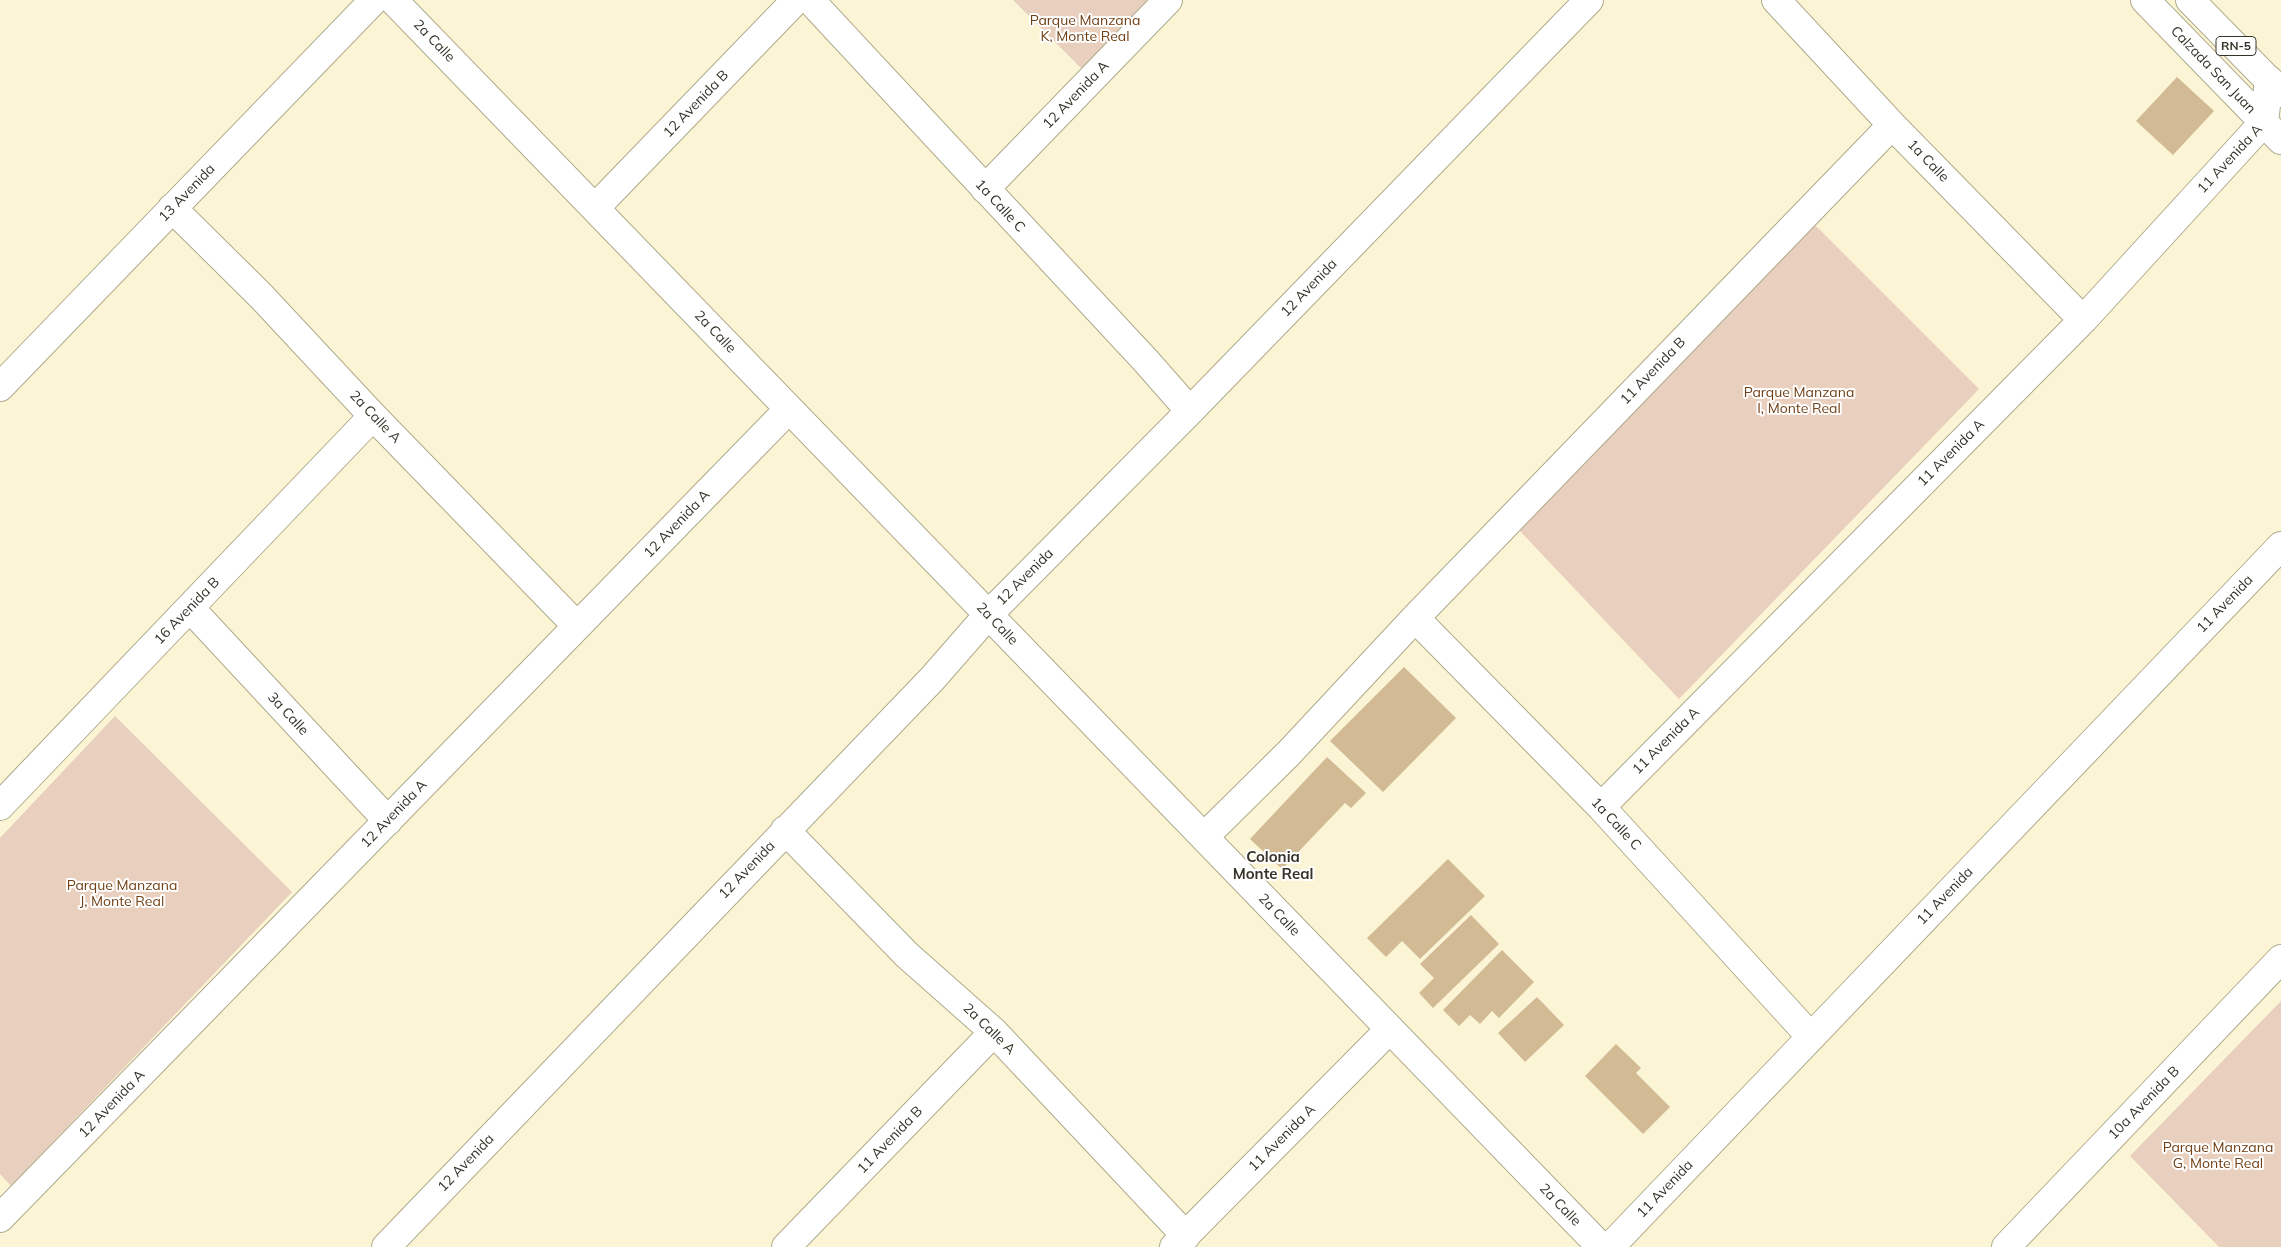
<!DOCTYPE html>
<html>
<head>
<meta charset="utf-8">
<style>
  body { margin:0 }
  canvas { display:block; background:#fbf5d5 }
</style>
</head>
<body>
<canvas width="2281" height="1247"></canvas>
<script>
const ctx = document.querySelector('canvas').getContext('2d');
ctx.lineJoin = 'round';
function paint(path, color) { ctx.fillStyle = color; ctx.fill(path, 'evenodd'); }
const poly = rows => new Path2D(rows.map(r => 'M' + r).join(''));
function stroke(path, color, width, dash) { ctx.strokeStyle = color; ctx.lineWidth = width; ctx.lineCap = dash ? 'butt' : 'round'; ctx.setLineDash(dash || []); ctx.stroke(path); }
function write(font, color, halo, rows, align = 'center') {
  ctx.font = font + ' Mulish,sans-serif'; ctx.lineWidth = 4; ctx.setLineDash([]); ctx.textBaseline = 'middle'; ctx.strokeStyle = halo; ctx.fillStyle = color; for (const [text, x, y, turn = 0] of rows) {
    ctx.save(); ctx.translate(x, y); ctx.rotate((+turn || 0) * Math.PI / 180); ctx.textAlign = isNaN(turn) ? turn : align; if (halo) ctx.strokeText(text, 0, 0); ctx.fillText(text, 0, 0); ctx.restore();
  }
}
paint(poly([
  [1013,0,1153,0,1085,72],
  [1804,214,1979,389,1679,699,1518,529],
  [115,716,292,892,11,1186,0,1174,0,838],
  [2281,1001,2281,1247,2219,1247,2130,1156]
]), '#e9cfbd');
paint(poly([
  [2177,77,2214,111,2173,155,2136,121],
  [1404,667,1456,718,1383,792,1330,741],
  [1327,757,1366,793,1351,808,1345,803,1282,869,1250,839],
  [1448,859,1485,896,1420,959,1402,941,1386,957,1367,938],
  [1471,915,1499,944,1433,1008,1419,993,1434,978,1420,964],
  [1502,950,1534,982,1499,1018,1492,1011,1480,1024,1470,1015,1459,1026,1443,1010],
  [1537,997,1564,1025,1525,1062,1498,1033],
  [1616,1044,1641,1068,1636,1073,1670,1107,1643,1134,1585,1076]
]), '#d2ba95');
const minor = poly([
  [393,0,1601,1247],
  [810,0,1146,361,1190,411],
  [1776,0,1892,125,2083,320],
  [2145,0,2281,140],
  [985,189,1168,0],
  [596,207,796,0],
  [172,208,261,296,373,416,577,626],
  [0,387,374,0],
  [190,608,388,821],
  [1415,618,1601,807,1811,1037],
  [0,806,373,416],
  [1601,807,2083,320,2264,122,2269,80],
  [785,830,907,955,994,1032,1186,1236],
  [1204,837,1289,753,1415,618,1892,125],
  [0,1218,789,409],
  [386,1247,932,679,988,615,1190,411,1589,0],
  [786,1247,994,1032],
  [1174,1247,1390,1029],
  [1610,1247,2281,546],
  [2006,1247,2281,959]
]);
const major = poly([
  [2190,0,2281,93]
]);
stroke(minor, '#b0aa8c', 30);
stroke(major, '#b0aa8c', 30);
stroke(minor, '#fff', 28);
stroke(major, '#fff', 28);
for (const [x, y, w] of [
  [2236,46,40]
]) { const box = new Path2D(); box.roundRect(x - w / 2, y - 9.5, w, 19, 4); ctx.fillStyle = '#fff'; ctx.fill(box); stroke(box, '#363428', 1); }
write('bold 12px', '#363428', null, [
  ["RN-5",2236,46]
]);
write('14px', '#704016', '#fff', [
  ["Parque Manzana",1085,21],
  ["K, Monte Real",1085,37],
  ["Parque Manzana",1799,393],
  ["I, Monte Real",1799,409],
  ["Parque Manzana",122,886],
  ["J, Monte Real",122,902],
  ["Parque Manzana",2218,1148],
  ["G, Monte Real",2218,1164]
]);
write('14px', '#363428', '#fff', [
  ["2a Calle",434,41,46],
  ["Calzada San Juan",2213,70,46],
  ["12 Avenida A",1076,95,-46],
  ["12 Avenida B",696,104,-46],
  ["11 Avenida A",2230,159,-47],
  ["1a Calle",1928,161,46],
  ["13 Avenida",187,193,-46],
  ["1a Calle C",1000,206,47],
  ["12 Avenida",1309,288,-46],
  ["2a Calle",715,332,46],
  ["11 Avenida B",1653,371,-46],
  ["2a Calle A",375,417,46],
  ["11 Avenida A",1951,453,-45],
  ["12 Avenida A",677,524,-46],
  ["12 Avenida",1025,577,-45],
  ["11 Avenida",2225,604,-46],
  ["16 Avenida B",187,611,-46],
  ["2a Calle",997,624,46],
  ["3a Calle",288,714,47],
  ["11 Avenida A",1666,741,-45],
  ["12 Avenida A",394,814,-46],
  ["1a Calle C",1616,824,47],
  ["12 Avenida",747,870,-46],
  ["11 Avenida",1945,896,-46],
  ["2a Calle",1279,915,46],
  ["2a Calle A",989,1029,44],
  ["10a Avenida B",2144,1103,-46],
  ["12 Avenida A",112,1104,-46],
  ["11 Avenida A",1282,1138,-45],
  ["11 Avenida B",890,1140,-46],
  ["12 Avenida",466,1163,-46],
  ["11 Avenida",1665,1189,-46],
  ["2a Calle",1560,1205,46]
]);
write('bold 15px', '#363428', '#fff', [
  ["Colonia",1273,857],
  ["Monte Real",1273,874]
]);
</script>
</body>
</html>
